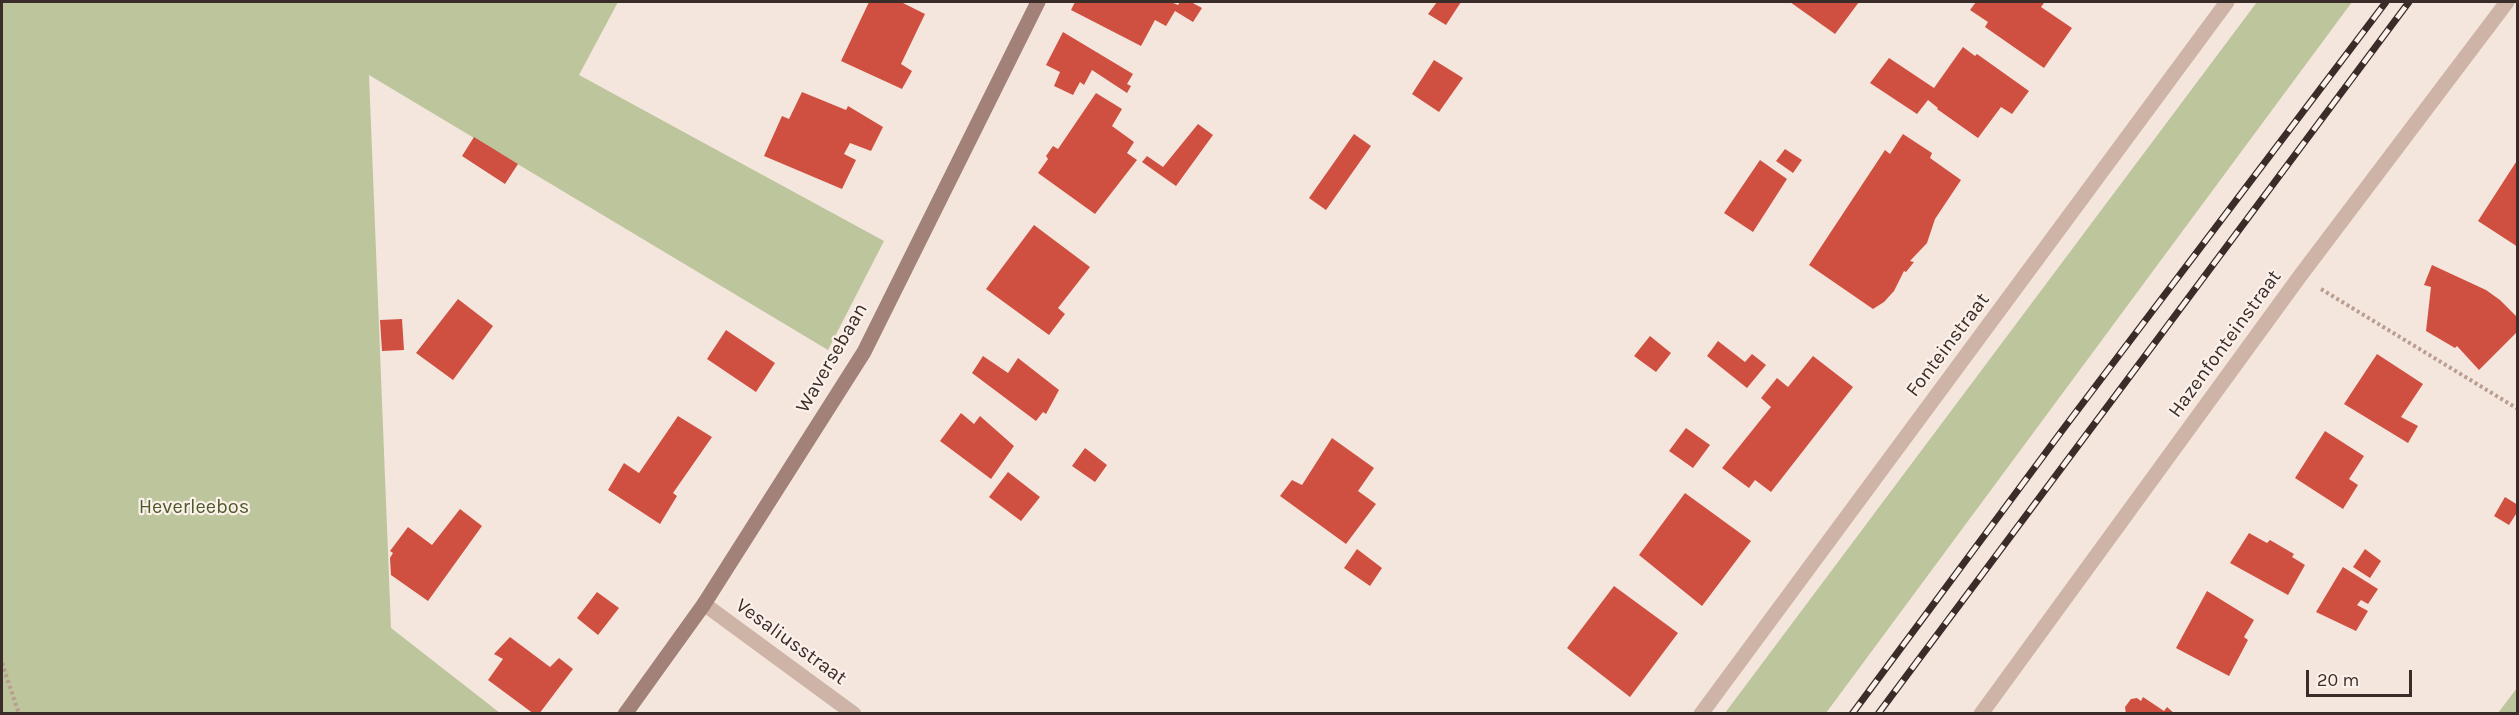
<!DOCTYPE html>
<html>
<head>
<meta charset="utf-8">
<style>
  body { margin:0 }
  #map { position:relative; width:2519px; height:715px; overflow:hidden; background:#f4e6dd; font-family:Karla,sans-serif }
  canvas { display:block }
  .frame { position:absolute; inset:0; border:3px solid #3a2c28; pointer-events:none }
  .scale { position:absolute; left:2306px; top:670px; width:106px; height:27px; box-sizing:border-box; border:3px solid #3a2c28; border-top:0; padding-left:8px; font-size:18px; line-height:21px; white-space:nowrap; color:#3a2c28; -webkit-text-stroke:4px #fbf1ea; paint-order:stroke }
</style>
</head>
<body>
<div id="map">
<canvas width="2519" height="715"></canvas>
<div class="frame"></div>
<div class="scale">20 m</div>
</div>
<script>
const ctx = document.querySelector('canvas').getContext('2d');
ctx.lineJoin = 'round';
function paint(path, color) { ctx.fillStyle = color; ctx.fill(path, 'evenodd'); }
const poly = rows => new Path2D(rows.map(r => 'M' + r).join(''));
function stroke(path, color, width, dash) { ctx.strokeStyle = color; ctx.lineWidth = width; ctx.lineCap = dash ? 'butt' : 'round'; ctx.setLineDash(dash || []); ctx.stroke(path); }
function write(font, color, halo, rows, align = 'center') {
  ctx.font = font + ' Karla,sans-serif'; ctx.lineWidth = 4.5; ctx.setLineDash([]); ctx.textBaseline = 'middle'; ctx.strokeStyle = halo; ctx.fillStyle = color; for (const [text, x, y, turn = 0] of rows) {
    ctx.save(); ctx.translate(x, y); ctx.rotate((+turn || 0) * Math.PI / 180); ctx.textAlign = isNaN(turn) ? turn : align; if (halo) ctx.strokeText(text, 0, 0); ctx.fillText(text, 0, 0); ctx.restore();
  }
}
paint(poly([
  [2,2,618,2,579,75,884,241,828,350,369,75,391,628,500,713,2,713],
  [2257,2,2352,2,1826,713,1725,713],
  [2517,688,2517,713,2498,713]
]), '#bcc59b');
paint(poly([
  [869,2,901,2,925,14,901,64,912,71,902,89,841,61],
  [1075,2,1171,2,1178,5,1180,2,1191,2,1202,8,1193,22,1175,11,1166,26,1155,20,1141,46,1071,10],
  [1437,2,1461,2,1446,25,1428,14],
  [1790,2,1859,2,1835,34],
  [1976,2,2042,2,2044,3,2041,7,2072,28,2044,68,1985,27,1988,22,1970,10],
  [1063,32,1133,74,1127,84,1131,86,1127,93,1092,70,1084,85,1080,82,1073,95,1054,86,1060,72,1046,65],
  [1963,47,1975,56,1977,54,2029,91,2012,114,2001,107,1978,138,1937,109,1938,108,1928,100,1917,114,1870,83,1889,58,1934,88],
  [1434,60,1463,78,1439,112,1412,94],
  [802,92,846,110,848,106,883,127,871,151,850,143,844,154,856,160,842,189,764,156,782,116,789,119],
  [1096,93,1122,109,1112,126,1134,142,1127,153,1137,160,1095,214,1038,173,1048,159,1046,156,1053,146,1058,149],
  [1198,124,1213,135,1176,186,1142,162,1147,156,1163,167],
  [1354,134,1371,146,1326,210,1309,198],
  [1903,134,1932,153,1930,158,1961,180,1935,219,1927,243,1910,261,1914,262,1906,272,1904,271,1894,291,1884,302,1873,309,1809,265,1885,150,1890,154],
  [474,137,518,164,505,184,462,156],
  [1785,149,1802,160,1793,173,1776,161],
  [2518,159,2518,247,2478,221],
  [1760,160,1787,179,1753,232,1724,213],
  [1034,225,1090,267,1058,308,1065,314,1049,335,986,289],
  [2432,265,2486,290,2500,300,2518,318,2518,331,2479,370,2457,346,2455,348,2426,331,2431,287,2424,285],
  [458,299,493,326,453,380,416,353],
  [402,319,404,350,382,351,380,320],
  [726,330,775,363,756,392,707,359],
  [1650,336,1671,353,1656,372,1634,356],
  [1718,341,1745,362,1752,354,1766,365,1747,388,1707,356],
  [2377,354,2423,384,2401,417,2418,426,2408,443,2344,404],
  [983,356,1008,373,1018,358,1059,390,1046,414,1043,412,1036,421,972,373],
  [1813,356,1853,387,1771,492,1755,480,1749,488,1722,468,1771,407,1761,398,1777,378,1788,387],
  [961,413,974,424,980,416,1014,446,991,479,940,441],
  [678,416,712,437,673,493,677,496,660,524,608,490,624,463,639,473],
  [1686,428,1710,445,1693,468,1669,451],
  [2325,431,2364,456,2349,479,2358,485,2343,509,2295,478],
  [1332,438,1374,468,1358,491,1376,504,1346,544,1280,496,1292,480,1302,485],
  [1085,448,1107,465,1095,482,1072,466],
  [1008,472,1040,497,1021,521,989,497],
  [1685,493,1751,541,1702,606,1639,555],
  [2505,497,2518,505,2518,511,2509,525,2494,516],
  [460,509,482,526,428,601,391,575,390,558,393,553,390,551,408,527,432,545],
  [2249,533,2267,543,2270,540,2294,554,2292,557,2305,565,2288,595,2230,563],
  [1357,549,1382,568,1370,586,1344,568],
  [2365,549,2381,561,2370,578,2353,567],
  [2343,567,2378,589,2368,604,2361,600,2357,605,2368,611,2356,631,2316,612],
  [1614,586,1678,633,1630,697,1567,648],
  [2207,591,2254,620,2244,637,2248,640,2229,676,2176,648],
  [597,592,619,608,598,635,577,618],
  [510,637,550,667,559,658,573,669,539,714,534,714,488,680,503,659,494,654],
  [2143,697,2164,711,2167,707,2175,714,2126,714,2125,707,2131,699,2137,698,2141,701]
]), '#cf5040');
stroke(poly([
  [2321,289,2518,409],
  [2,663,19,714]
]), '#ba9d91', 4, [3, 3]);
stroke(poly([
  [704,604,854,714],
  [1701,714,2227,2],
  [1981,714,2300,276,2507,2]
]), '#ceb4a7', 15);
stroke(poly([
  [625,714,704,604,864,352,1038,2]
]), '#a28278', 15);
const rail = poly([
  [1852,714,2064,428,2386,2],
  [1878,714,2409,2]
]);
stroke(rail, '#3a2c28', 7);
stroke(rail, '#fbf1ea', 4.5, [14]);
write('20px', '#3a2c28', '#fbf1ea', [
  ["Hazenfonteinstraat",2225,344,-54],
  ["Fonteinstraat",1948,345,-53],
  ["Waversebaan",832,358,-60],
  ["Vesaliusstraat",791,642,36]
]);
write('20px', '#4e5a2a', '#fbf1ea', [
  ["Heverleebos",194,507]
]);
</script>
</body>
</html>
